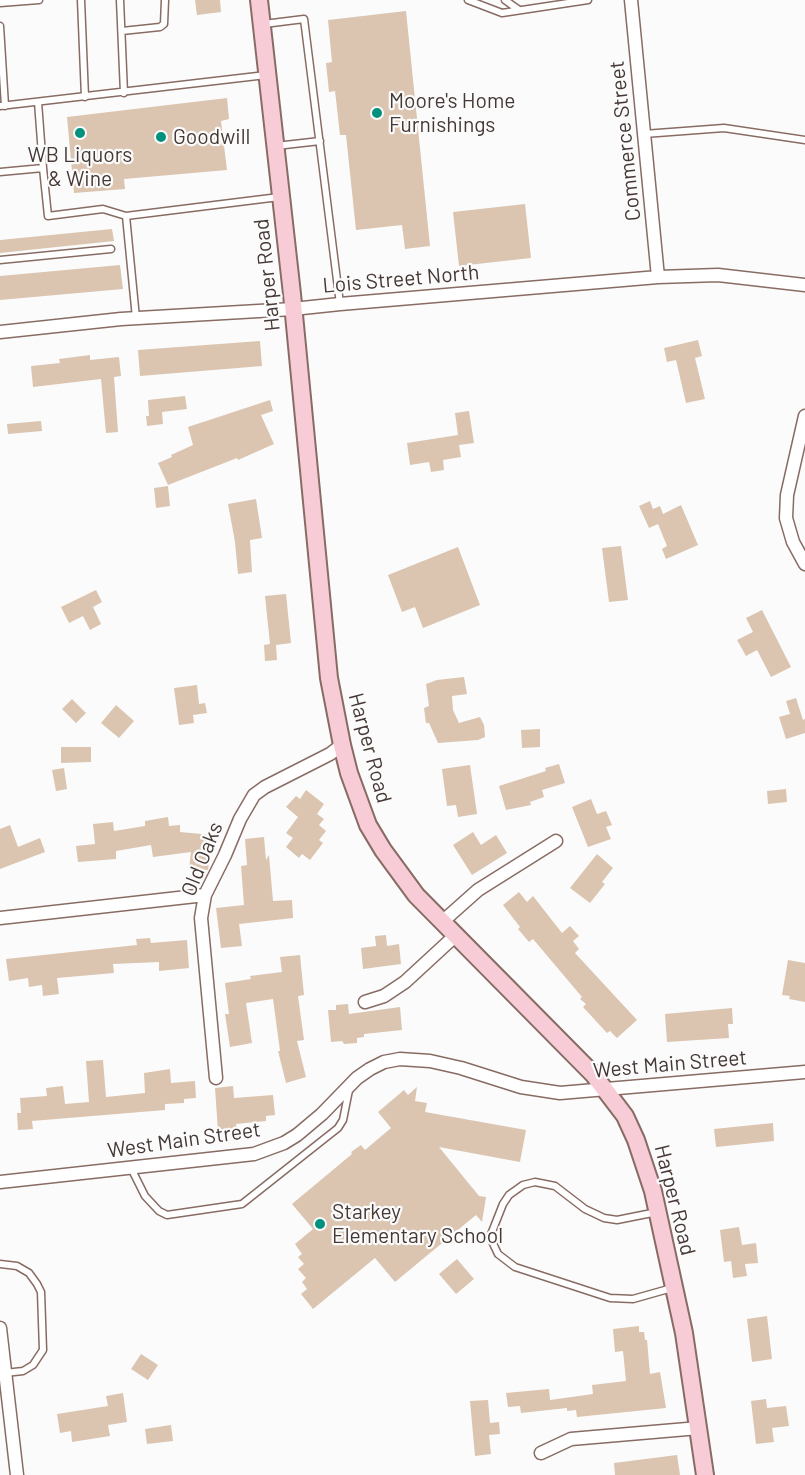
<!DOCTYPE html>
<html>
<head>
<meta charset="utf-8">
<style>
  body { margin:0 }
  canvas { display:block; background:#fbfbfb }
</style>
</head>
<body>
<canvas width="805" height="1475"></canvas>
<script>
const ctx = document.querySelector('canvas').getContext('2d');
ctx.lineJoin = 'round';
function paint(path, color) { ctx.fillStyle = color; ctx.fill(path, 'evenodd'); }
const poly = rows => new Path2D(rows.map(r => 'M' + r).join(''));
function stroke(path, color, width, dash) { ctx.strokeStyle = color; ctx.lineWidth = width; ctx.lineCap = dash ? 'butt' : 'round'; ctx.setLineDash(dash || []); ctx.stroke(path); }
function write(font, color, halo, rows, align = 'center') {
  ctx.font = font + ' Barlow,sans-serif'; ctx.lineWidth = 4.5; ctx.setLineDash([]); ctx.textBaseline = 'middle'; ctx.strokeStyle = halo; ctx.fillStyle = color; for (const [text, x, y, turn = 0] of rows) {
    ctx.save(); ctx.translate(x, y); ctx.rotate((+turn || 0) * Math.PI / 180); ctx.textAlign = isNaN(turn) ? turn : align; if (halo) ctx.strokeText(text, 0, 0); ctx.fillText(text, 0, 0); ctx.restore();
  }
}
paint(poly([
  [195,0,220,0,221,12,197,15],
  [406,11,430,246,405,249,402,225,356,230,346,135,340,135,335,91,329,92,326,63,332,62,328,20],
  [227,98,229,119,221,121,227,170,124,179,125,189,74,193,67,117],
  [525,204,531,258,459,266,453,212],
  [112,229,114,241,0,253,0,240],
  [120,265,123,289,0,300,0,276],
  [698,340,702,356,695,358,705,399,686,403,676,360,667,362,664,348],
  [260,341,262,366,140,376,138,350],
  [90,355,90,360,119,357,121,376,114,377,118,432,106,433,101,379,33,387,31,366,60,363,59,359],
  [185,396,187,409,162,412,163,424,147,426,146,416,149,416,148,400],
  [270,400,273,411,261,415,274,444,238,460,237,458,168,485,158,463,172,457,171,455,193,445,188,427],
  [469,411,474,443,459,445,461,457,443,460,444,470,431,472,429,462,410,465,407,443,458,435,455,413],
  [41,421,42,431,8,434,7,424],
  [168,486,170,506,156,508,154,488],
  [256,499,262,538,250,540,252,572,238,574,235,542,228,504],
  [650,501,653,509,660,506,663,514,681,505,698,545,666,559,662,549,667,546,658,524,649,528,639,506],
  [621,546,628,600,609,602,602,548],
  [458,547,480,605,423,628,415,607,402,612,388,575],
  [96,590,102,602,93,607,101,624,90,630,83,616,69,623,61,607],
  [286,594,291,643,276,645,277,660,265,661,264,645,270,644,265,596],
  [762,610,791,667,771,677,757,650,746,656,737,640,753,632,746,618],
  [464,677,467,694,452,696,453,710,459,723,480,717,484,725,485,737,478,740,438,743,429,723,426,723,424,708,429,706,426,684,437,680],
  [197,685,199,704,205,703,207,713,193,715,194,723,179,725,174,688],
  [796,698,803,720,805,719,805,733,786,739,779,717,790,714,786,701],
  [72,699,86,713,76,723,62,709],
  [116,705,134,721,119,738,101,723],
  [540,729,540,747,522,748,521,730],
  [61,747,91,747,91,762,61,763],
  [559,764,565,783,542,790,544,797,530,802,531,805,506,810,499,786,546,771,545,768],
  [470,765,477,814,458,817,456,805,447,806,442,769],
  [64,768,67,789,56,791,52,770],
  [786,789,787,802,768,804,767,791],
  [306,790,324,804,317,814,324,819,319,825,326,831,319,840,323,843,310,860,302,854,299,858,286,847,293,838,286,833,298,817,286,807,296,796,300,799],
  [591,799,597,814,606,811,612,825,606,827,611,839,588,847,572,807],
  [168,817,169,826,180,825,180,832,213,835,208,870,189,869,191,852,153,857,151,845,116,851,116,859,78,862,76,846,95,844,93,824,113,822,114,831,145,826,145,821],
  [10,825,18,847,40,838,45,852,0,869,0,829],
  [473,832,481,845,496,835,507,853,472,875,453,845],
  [264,837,266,860,269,855,273,901,292,900,293,918,239,924,242,946,221,948,216,908,244,905,241,866,247,865,245,839],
  [597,854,613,868,602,882,605,884,590,903,570,888],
  [519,892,527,902,533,896,562,933,570,926,579,936,573,941,579,949,575,953,637,1020,617,1038,610,1031,607,1033,583,1007,586,1004,580,999,582,997,533,939,529,942,518,929,520,927,503,905],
  [386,935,387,946,399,944,401,964,363,969,361,948,376,946,375,936],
  [150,938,151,943,187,940,189,968,159,971,159,962,113,964,114,973,57,978,59,994,43,996,42,985,29,987,28,978,9,981,6,959,137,945,136,939],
  [300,955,304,995,298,996,304,1040,297,1041,306,1077,286,1083,278,1051,280,1051,273,999,246,1003,252,1043,230,1047,225,1014,229,1014,225,983,251,979,250,976,282,972,280,957],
  [788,960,805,963,805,1002,789,999,790,996,782,995],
  [348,1004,349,1014,400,1007,402,1030,364,1034,364,1037,357,1038,357,1043,344,1044,342,1041,331,1042,328,1010,336,1010,336,1005],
  [732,1008,733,1024,728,1024,729,1038,667,1042,665,1014],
  [103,1060,106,1097,145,1093,144,1073,170,1069,171,1083,195,1081,196,1098,184,1099,184,1103,165,1104,165,1110,32,1121,33,1129,18,1130,17,1113,21,1113,20,1098,47,1096,46,1088,63,1086,65,1104,89,1102,86,1061],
  [233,1086,234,1098,273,1095,275,1115,266,1116,266,1121,236,1124,237,1129,218,1131,215,1088],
  [417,1087,415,1101,427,1103,425,1112,526,1130,520,1162,439,1147,479,1196,486,1197,482,1222,476,1215,395,1282,375,1258,313,1309,301,1294,307,1289,302,1282,306,1278,298,1269,304,1264,298,1257,302,1254,295,1244,313,1229,292,1204,352,1154,351,1152,361,1145,365,1150,391,1128,378,1112,404,1090,408,1095],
  [773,1123,774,1141,716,1147,714,1129],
  [739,1227,742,1245,756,1243,758,1263,745,1264,747,1276,733,1278,731,1261,724,1262,720,1230],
  [457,1259,474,1279,456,1294,439,1274],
  [767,1316,772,1359,752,1362,747,1319],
  [639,1326,639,1332,644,1332,645,1340,647,1340,650,1374,660,1372,666,1408,577,1417,576,1410,567,1411,567,1408,521,1413,520,1406,508,1407,506,1393,549,1389,550,1400,593,1394,592,1385,626,1381,623,1351,615,1352,613,1329],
  [141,1354,158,1365,148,1380,131,1369],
  [123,1393,127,1422,108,1425,110,1436,72,1442,71,1431,60,1433,57,1414,108,1406,106,1396],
  [766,1399,767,1408,786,1406,789,1426,772,1428,774,1442,756,1444,751,1401],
  [488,1400,490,1423,499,1422,500,1434,489,1435,491,1454,475,1456,470,1401],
  [171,1425,173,1441,147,1444,145,1429],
  [677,1455,680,1475,615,1475,614,1463]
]), '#dbc5b0');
const lane = poly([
  [81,0,85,97],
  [120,0,124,93],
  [468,0,502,13,588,0],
  [505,0,519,10],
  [0,3,39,0],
  [264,24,304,19,340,304],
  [0,26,5,106],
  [122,31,160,27,164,24,165,0],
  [0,106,266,75],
  [644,134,724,128,805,140],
  [276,146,320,141],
  [43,168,48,216,103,209,126,216,279,197],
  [0,172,43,168,38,102],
  [126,216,136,318],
  [0,260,111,249],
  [131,1168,145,1196,159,1211,167,1215,242,1204,338,1128,343,1120,349,1090],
  [657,1212,617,1220,604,1218,585,1209,555,1186,535,1182,523,1185,509,1195,503,1204,490,1237,498,1254,515,1267,610,1298,633,1299,672,1288],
  [0,1264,17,1266,29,1273,37,1284,41,1292,43,1350,33,1365,23,1371,5,1373]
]);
const street = poly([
  [631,0,658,277],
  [0,332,121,319,293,309,340,304,658,277,718,275,805,285],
  [805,416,787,495,786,518,793,542,805,564],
  [0,918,205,895],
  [442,922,478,890,556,841],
  [365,1002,384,996,405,982,456,935],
  [216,1078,201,918,205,895,225,855,240,819,254,795,265,787,330,754,342,745],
  [0,1182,254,1154,284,1143,297,1135,322,1114,357,1078,370,1069,384,1062,400,1059,430,1061,461,1068,521,1087,560,1093,805,1072],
  [0,1328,17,1475],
  [541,1453,571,1439,699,1428]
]);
const secondary = poly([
  [259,0,292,294,329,678,342,745,349,773,368,825,383,850,416,895,593,1074,625,1116,636,1140,653,1191,684,1333,705,1475]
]);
stroke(lane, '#886c64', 9);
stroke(street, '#886c64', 15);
stroke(secondary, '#886c64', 20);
stroke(lane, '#fff', 6);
stroke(street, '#fff', 12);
stroke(secondary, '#f7ccd7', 16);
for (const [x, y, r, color] of [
  [377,113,6,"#02917c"],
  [80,133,6,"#02917c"],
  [161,137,6,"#02917c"],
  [320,1224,6,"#02917c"]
]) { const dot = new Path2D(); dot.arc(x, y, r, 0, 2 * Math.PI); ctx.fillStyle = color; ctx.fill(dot); stroke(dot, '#fbfbfb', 2); }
write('21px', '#453835', '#fbfbfb', [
  ["Moore's Home",389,101],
  ["Furnishings",389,125],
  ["Goodwill",173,137],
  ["WB Liquors",80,155,"center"],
  ["& Wine",80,179,"center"],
  ["Starkey",332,1212],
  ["Elementary School",332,1236]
], 'left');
write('21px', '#453835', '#fbfbfb', [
  ["Commerce Street",625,141,-96],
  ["Harper Road",267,275,-96],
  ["Lois Street North",401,279,-5],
  ["Harper Road",370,748,75],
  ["Old Oaks",202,859,-68],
  ["West Main Street",670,1064,-5],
  ["West Main Street",184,1140,-8],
  ["Harper Road",675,1200,76]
]);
</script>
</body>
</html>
